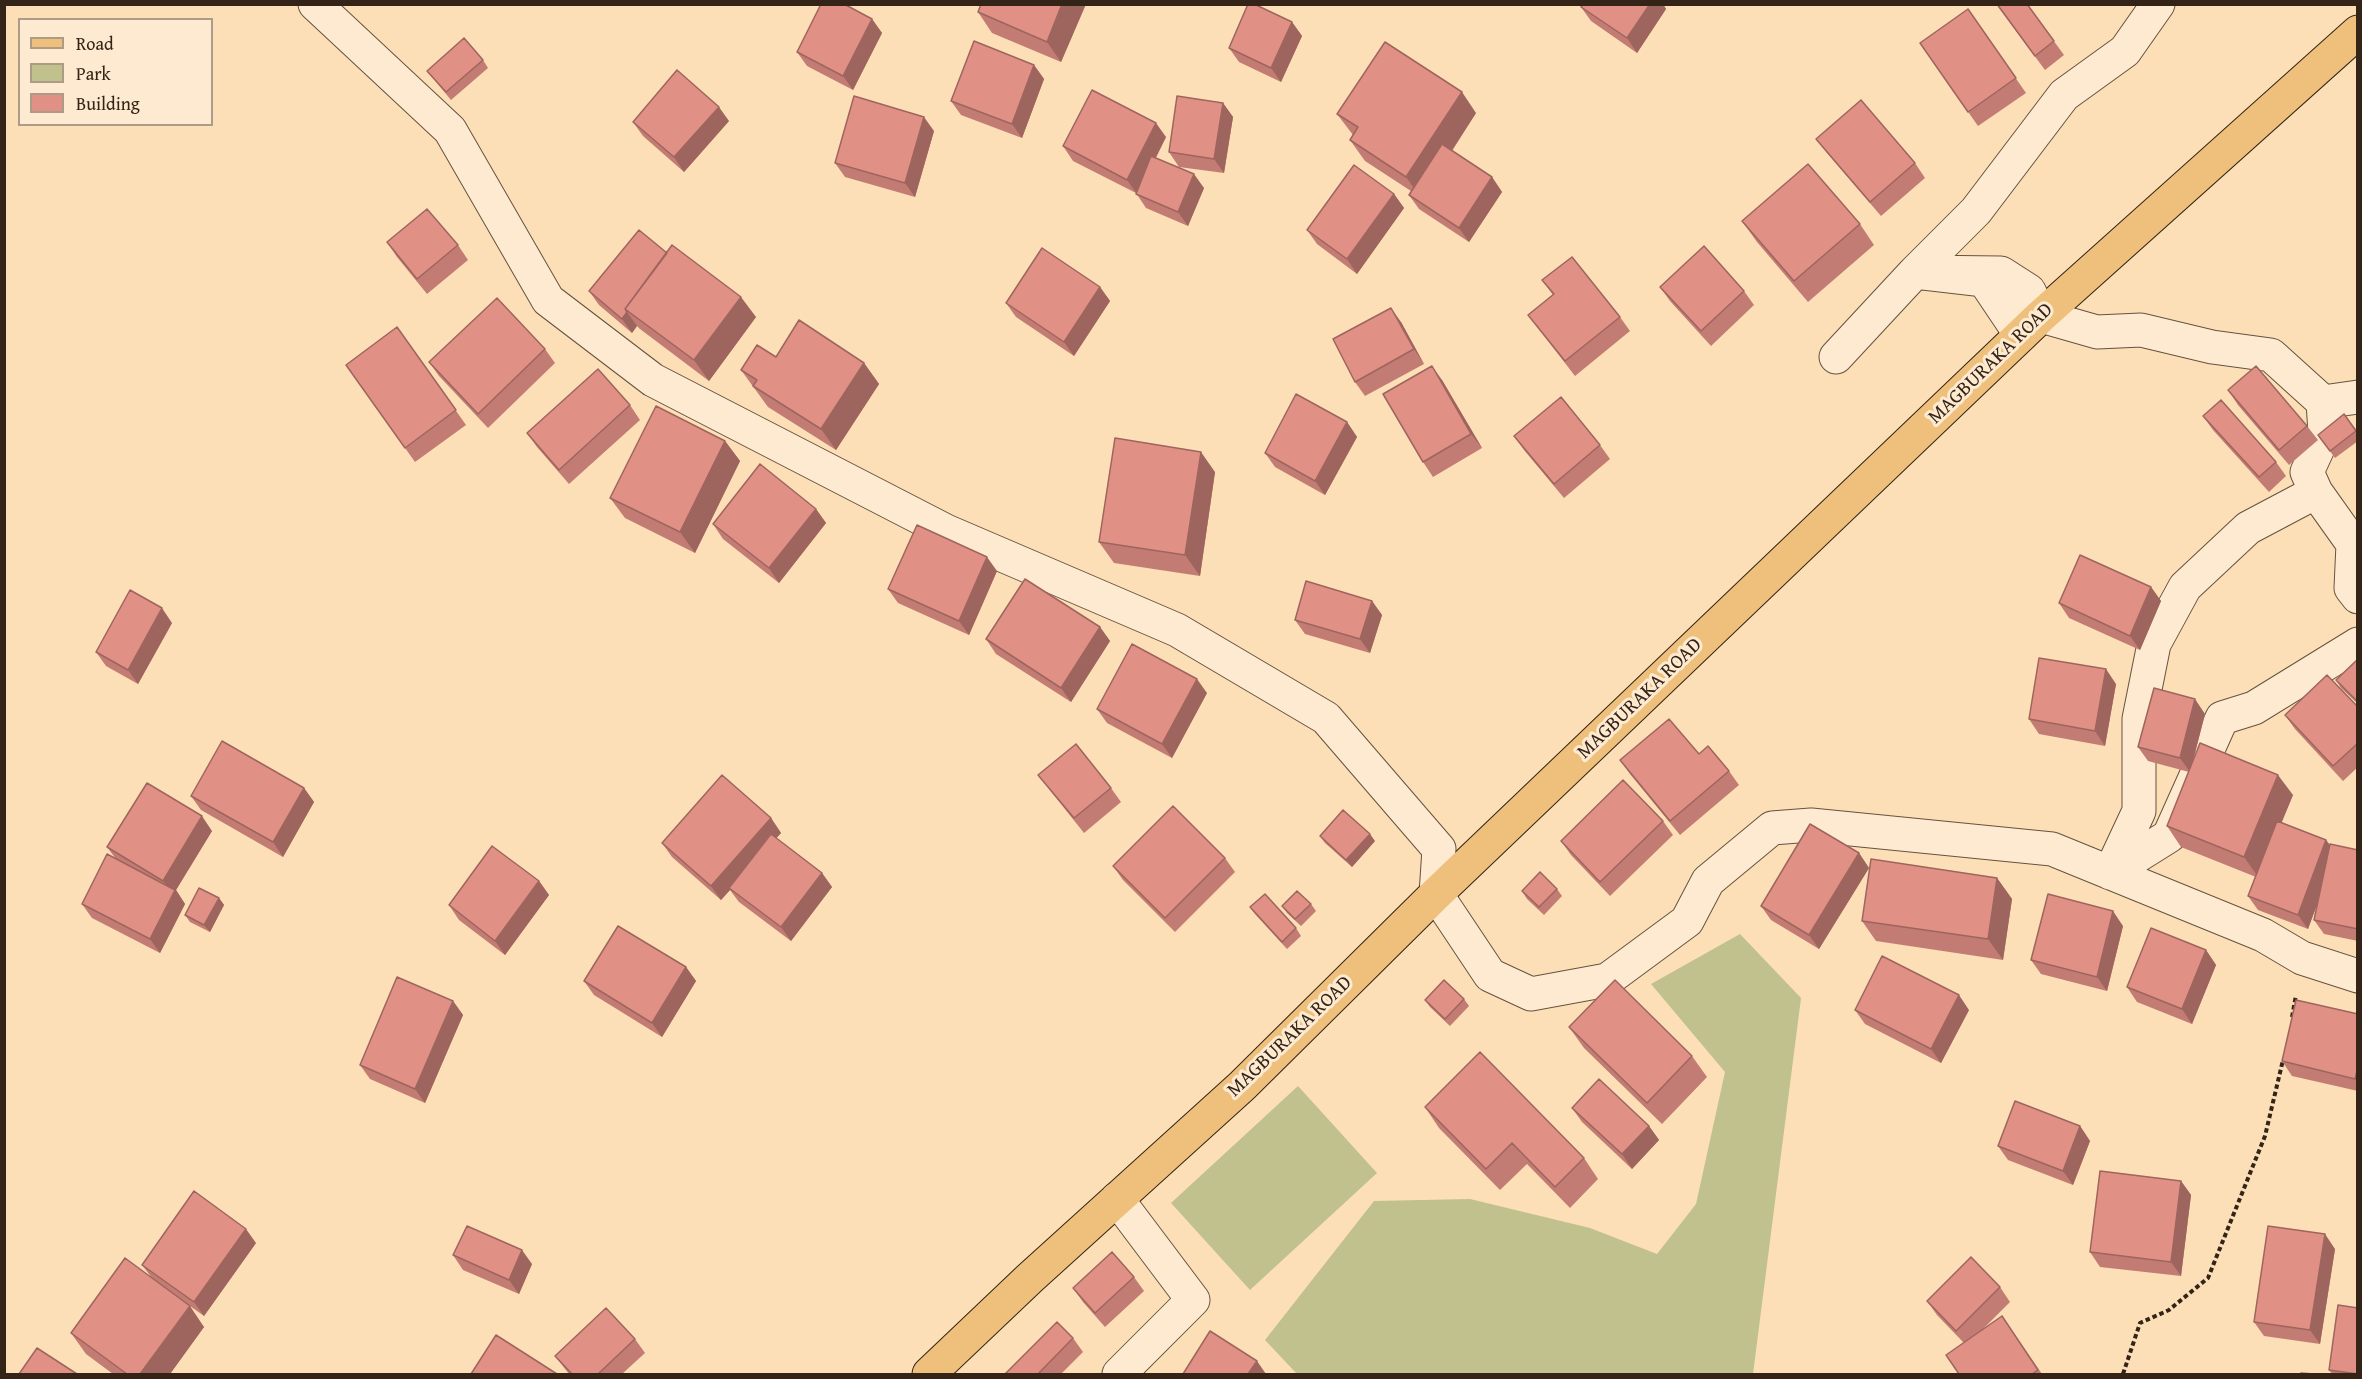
<!DOCTYPE html>
<html>
<head>
<meta charset="utf-8">
<style>
  body { margin:0 }
  #map { position:relative; width:2362px; height:1379px; overflow:hidden; background:#fcdfb7; font-family:"Gentium Book Plus",serif }
  canvas { display:block }
  .frame { position:absolute; inset:0; border:6px solid #332417; pointer-events:none }
  .legend { position:absolute; left:18px; top:18px; width:195px; height:108px; box-sizing:border-box; background:#fdead0; border:2px solid #ac9b86; margin:0; padding:8px 10px; list-style:none; font-size:18px; color:#332417 }
  .legend li { display:flex; align-items:center; gap:12px; height:30px }
  .legend b { width:30px; border:2px solid #ac9b86 }
</style>
</head>
<body>
<div id="map">
<canvas width="2362" height="1379"></canvas>
<div class="frame"></div>
<ul class="legend">
<li><b style="height:8px;background:#eec07c"></b>Road</li>
<li><b style="height:16px;background:#c0c18d"></b>Park</li>
<li><b style="height:16px;background:#e19086"></b>Building</li>
</ul>
</div>
<script>
const ctx = document.querySelector('canvas').getContext('2d');
ctx.lineJoin = 'round';
function paint(path, color) { ctx.fillStyle = color; ctx.fill(path, 'evenodd'); }
const poly = rows => new Path2D(rows.map(r => 'M' + r).join(''));
function stroke(path, color, width, dash) { ctx.strokeStyle = color; ctx.lineWidth = width; ctx.lineCap = dash ? 'butt' : 'round'; ctx.setLineDash(dash || []); ctx.stroke(path); }
function write(font, color, halo, rows, align = 'center') {
  ctx.font = font + ' "Gentium Book Plus",serif'; ctx.lineWidth = 6; ctx.setLineDash([]); ctx.textBaseline = 'middle'; ctx.strokeStyle = halo; ctx.fillStyle = color; for (const [text, x, y, turn = 0] of rows) {
    ctx.save(); ctx.translate(x, y); ctx.rotate((+turn || 0) * Math.PI / 180); ctx.textAlign = isNaN(turn) ? turn : align; if (halo) ctx.strokeText(text, 0, 0); ctx.fillText(text, 0, 0); ctx.restore();
  }
}
paint(poly([
  [1740,934,1801,998,1753,1374,1297,1374,1265,1340,1374,1201,1470,1199,1590,1228,1657,1254,1696,1204,1725,1072,1651,984],
  [1298,1086,1377,1173,1250,1290,1171,1203]
]), '#c0c18d');
const minor = poly([
  [315,4,450,130,548,300,653,380,946,531,1177,630,1326,718,1439,849,1436,894,1490,975,1531,994,1607,980,1687,921,1708,881,1772,828,1811,825,2052,849,2263,935,2302,958,2358,976],
  [2158,4,2125,51,2064,95,1976,211,1915,272,2001,273,2029,291,2041,316,2097,332,2141,330,2212,347,2271,355,2323,402,2325,433,2307,472,2316,492,2353,544,2351,588,2358,597],
  [1836,357,1915,272,1984,280,2021,335],
  [2323,402,2358,397],
  [2316,492,2248,528,2185,587,2154,644,2139,719,2139,811,2110,873,2169,836,2222,718,2254,708,2358,644],
  [1117,1199,1193,1300,1119,1374]
]);
const major = poly([
  [929,1374,1030,1278,1242,1086,1436,894,2041,316,2358,32]
]);
stroke(minor, '#65533f', 35);
stroke(major, '#332417', 35);
stroke(poly([
  [2292,1017,2296,995],
  [2123,1374,2140,1323,2169,1310,2208,1278,2265,1136,2283,1060]
]), '#332417', 4, [4.5, 3]);
stroke(minor, '#fdead0', 33);
stroke(major, '#eec07c', 33);
paint(poly([
  [1086,4,1061,62,992,33,978,12],
  [1583,4,1663,4,1666,9,1637,53,1591,21,1581,7],
  [1996,4,2027,4,2064,55,2045,70],
  [1968,9,2026,93,1978,126,1920,43],
  [872,19,882,33,853,90,807,66,797,52],
  [1292,22,1302,36,1281,82,1239,62,1229,48],
  [483,60,488,68,451,100,427,71],
  [1034,65,1044,79,1022,138,961,115,951,101],
  [1223,103,1233,117,1224,173,1179,167,1169,152],
  [1476,113,1452,151,1492,177,1502,192,1469,242,1419,209,1409,195,1411,191,1365,161,1350,140,1353,135,1337,114],
  [729,121,684,172,643,136,633,122],
  [934,131,915,197,845,177,835,163],
  [1166,137,1156,158,1204,188,1188,226,1146,208,1136,193,1073,161,1063,146],
  [1816,139,1915,163,1925,178,1881,216,1827,153],
  [1394,194,1404,208,1357,274,1317,244,1307,230],
  [1742,221,1860,224,1874,245,1808,302,1757,242],
  [387,242,458,245,468,260,427,294,397,257],
  [667,253,756,317,709,381,640,329,637,326,632,333,599,305,589,291],
  [1542,280,1620,317,1630,331,1575,376,1528,315,1553,295],
  [1100,287,1110,301,1074,356,1016,317,1006,303],
  [1660,287,1744,291,1754,305,1711,346,1670,301],
  [1401,322,1424,364,1365,396,1355,382],
  [397,327,466,425,415,462,346,365],
  [545,349,555,363,488,428,439,376,429,362],
  [776,357,864,363,879,384,836,450,768,407,741,370],
  [1442,380,1482,448,1433,477,1423,462],
  [2228,390,2307,426,2318,440,2289,465,2238,405],
  [630,405,640,420,569,484,537,447,527,433],
  [2344,414,2358,432,2358,441,2335,458,2318,435],
  [2203,416,2276,462,2286,476,2269,492,2213,430],
  [1347,422,1357,437,1325,495,1275,467,1265,453],
  [1514,436,1600,445,1610,459,1564,498,1524,450],
  [725,441,740,461,695,553,625,518,610,498],
  [1215,472,1200,576,1114,563,1099,542],
  [816,509,826,523,779,583,723,539,713,524],
  [997,571,969,635,898,603,888,589],
  [2151,587,2161,601,2140,650,2069,618,2059,603],
  [1372,601,1382,615,1370,653,1305,634,1295,620],
  [172,623,138,684,106,666,96,652],
  [1100,627,1110,641,1071,702,996,654,986,639],
  [2358,659,2358,704,2341,688,2336,680],
  [2116,684,2105,746,2039,734,2029,719],
  [1207,693,1172,758,1107,723,1097,709],
  [2358,707,2358,767,2343,781,2295,729,2285,715],
  [2205,714,2193,761,2293,795,2281,822,2326,840,2330,845,2358,850,2358,941,2324,934,2314,920,2318,901,2308,929,2258,910,2248,896,2256,877,2181,847,2167,826,2189,772,2148,761,2138,747],
  [1699,754,1729,771,1739,785,1680,835,1630,774,1620,760],
  [1038,775,1111,788,1121,802,1084,833,1049,789],
  [304,788,314,802,283,857,201,810,191,796],
  [771,818,781,833,776,838,822,873,832,887,791,941,739,902,730,890,721,900,672,857,662,843],
  [1663,821,1673,835,1610,896,1571,855,1561,841],
  [212,831,176,890,185,904,160,953,92,918,82,904,116,859,107,847],
  [1320,836,1375,841,1352,867,1325,843],
  [1859,853,1869,868,1819,949,1771,920,1761,906],
  [1225,858,1235,872,1175,932,1123,880,1113,866],
  [1997,878,2012,899,2003,960,1876,941,1862,921],
  [539,881,549,895,505,955,459,920,449,905],
  [1557,889,1562,896,1544,915,1527,899,1522,891],
  [219,898,224,905,210,932,190,922,185,915],
  [1311,904,1316,911,1301,926,1287,913,1282,906],
  [1250,907,1296,928,1301,936,1287,949,1255,914],
  [2123,926,2107,991,2041,974,2031,960],
  [2206,950,2216,965,2192,1024,2137,1002,2127,987],
  [686,967,696,981,662,1037,594,995,584,981],
  [1464,999,1469,1006,1450,1026,1430,1007,1425,1000],
  [453,1001,463,1015,425,1103,370,1079,360,1065],
  [1855,1010,1969,1010,1941,1063,1865,1024],
  [2358,1014,2358,1091,2292,1076,2282,1061],
  [1569,1027,1692,1056,1707,1077,1662,1124,1584,1048],
  [1425,1107,1584,1158,1598,1179,1570,1208,1527,1164,1500,1190,1439,1128],
  [1572,1108,1649,1126,1659,1140,1632,1169,1582,1122],
  [2080,1126,2090,1141,2073,1185,2008,1160,1998,1146],
  [2181,1181,2191,1195,2181,1276,2100,1267,2090,1252],
  [256,1243,204,1316,169,1291,204,1327,170,1374,113,1374,86,1354,71,1333,152,1278,142,1265],
  [2335,1249,2320,1344,2264,1336,2254,1322],
  [453,1255,532,1264,519,1294,463,1270],
  [1134,1277,1144,1291,1105,1327,1083,1302,1073,1288],
  [2000,1287,2010,1302,1983,1329,2002,1316,2042,1374,1959,1374,1963,1342,1937,1315,1927,1301],
  [2358,1308,2358,1374,2332,1374,2329,1370],
  [1073,1338,1083,1352,1061,1374,1005,1374],
  [635,1339,645,1353,622,1374,569,1374,555,1356]
]), '#c27c73');
paint(poly([
  [1062,4,1086,4,1061,62,1047,42],
  [1650,4,1663,4,1666,9,1637,53,1627,38],
  [872,19,882,33,853,90,843,76],
  [1292,22,1302,36,1281,82,1271,68],
  [1034,65,1044,79,1022,138,1012,124],
  [1462,92,1476,113,1421,198,1406,177],
  [1223,103,1233,117,1224,173,1214,159],
  [719,107,729,121,684,172,674,157],
  [924,117,934,131,915,197,905,183],
  [1156,123,1166,137,1137,194,1127,180],
  [1194,174,1204,188,1188,226,1178,212],
  [1492,177,1502,192,1469,242,1459,228],
  [1394,194,1404,208,1357,274,1347,259],
  [1100,287,1110,301,1074,356,1064,342],
  [741,297,756,317,709,381,694,360],
  [1391,308,1401,322,1424,364,1414,349],
  [627,312,637,326,632,333,622,319],
  [864,363,879,384,836,450,821,429],
  [1432,366,1442,380,1482,448,1471,434],
  [1347,422,1357,437,1325,495,1315,481],
  [725,441,740,461,695,553,680,532],
  [1201,452,1215,472,1200,576,1185,555],
  [816,509,826,523,779,583,769,568],
  [987,557,997,571,969,635,959,621],
  [2151,587,2161,601,2140,650,2130,636],
  [1372,601,1382,615,1370,653,1360,639],
  [162,608,172,623,138,684,128,670],
  [1100,627,1110,641,1071,702,1061,688],
  [2106,669,2116,684,2105,746,2095,731],
  [1197,679,1207,693,1172,758,1162,744],
  [2195,699,2205,714,2190,772,2180,758],
  [2278,775,2293,795,2259,878,2244,857],
  [304,788,314,802,283,857,273,842],
  [202,816,212,831,176,890,185,904,160,953,150,939,173,895,163,881],
  [771,818,781,833,721,900,711,886],
  [1370,834,1375,841,1352,867,1346,860],
  [2326,840,2336,854,2308,929,2298,915],
  [1859,853,1869,868,1819,949,1809,935],
  [822,873,832,887,791,941,781,927],
  [1997,878,2012,899,2003,960,1988,939],
  [539,881,549,895,505,955,495,941],
  [219,898,224,905,210,932,204,925],
  [2113,911,2123,926,2107,991,2097,977],
  [2206,950,2216,965,2192,1024,2182,1009],
  [686,967,696,981,662,1037,652,1023],
  [1959,995,1969,1010,1941,1063,1931,1049],
  [453,1001,463,1015,425,1103,415,1089],
  [2358,1067,2358,1083,2355,1079],
  [1649,1126,1659,1140,1632,1169,1622,1154],
  [2080,1126,2090,1141,2073,1185,2063,1171],
  [2181,1181,2191,1195,2181,1276,2171,1262],
  [246,1229,256,1243,204,1316,194,1302],
  [2325,1234,2335,1249,2320,1344,2310,1330],
  [522,1250,532,1264,519,1294,509,1280],
  [190,1306,204,1327,170,1374,140,1374],
  [1257,1361,1266,1374,1248,1374]
]), '#9e655e');
const building = poly([
  [821,4,844,4,872,19,843,76,797,52,821,4],
  [981,4,1062,4,1047,42,978,12,981,4],
  [1248,4,1254,4,1292,22,1271,68,1229,48,1248,4],
  [1583,4,1650,4,1627,38,1581,7,1583,4],
  [1997,4,2027,4,2054,41,2035,56,1997,4],
  [1968,9,2016,78,1968,112,1920,43,1968,9],
  [464,38,483,60,446,92,427,71,464,38],
  [974,41,1034,65,1012,124,951,101,974,41],
  [1385,42,1462,92,1406,177,1350,140,1358,127,1337,114,1385,42],
  [677,70,719,107,674,157,633,122,677,70],
  [1092,90,1156,123,1127,180,1063,146,1092,90],
  [854,96,924,117,905,183,835,163,854,96],
  [1177,96,1223,103,1214,159,1169,152,1177,96],
  [1861,100,1915,163,1870,202,1816,139,1861,100],
  [1442,144,1492,177,1459,228,1409,195,1442,144],
  [1151,156,1194,174,1178,212,1136,194,1151,156],
  [1808,164,1860,224,1794,281,1742,221,1808,164],
  [1354,165,1394,194,1347,259,1307,230,1354,165],
  [427,209,458,245,417,279,387,242,427,209],
  [639,230,667,253,625,309,627,312,622,319,589,291,639,230],
  [672,245,741,297,694,360,625,309,672,245],
  [1704,246,1744,291,1701,331,1660,287,1704,246],
  [1042,248,1100,287,1064,342,1006,303,1042,248],
  [1572,257,1620,317,1565,361,1528,315,1554,294,1542,280,1572,257],
  [497,298,545,349,478,414,429,362,497,298],
  [1391,308,1414,349,1355,382,1333,339,1391,308],
  [799,320,864,363,821,429,753,386,757,380,741,370,757,345,776,357,799,320],
  [397,327,456,410,405,448,346,365,397,327],
  [1432,366,1471,434,1423,462,1383,394,1432,366],
  [2256,366,2307,426,2279,450,2228,390,2256,366],
  [598,369,630,405,559,470,527,433,598,369],
  [1296,394,1347,422,1315,481,1265,453,1296,394],
  [1561,397,1600,445,1554,484,1514,436,1561,397],
  [2221,400,2276,462,2259,477,2203,416,2221,400],
  [656,406,725,441,680,532,610,498,656,406],
  [2344,414,2356,431,2330,451,2318,435,2344,414],
  [1115,438,1201,452,1185,555,1099,542,1115,438],
  [760,464,816,509,769,568,713,524,760,464],
  [917,525,987,557,959,621,888,589,917,525],
  [2080,555,2151,587,2130,636,2059,603,2080,555],
  [1025,579,1100,627,1061,688,986,639,1025,579],
  [1306,581,1372,601,1360,639,1295,620,1306,581],
  [130,590,162,608,128,670,96,652,130,590],
  [1132,644,1197,679,1162,744,1097,709,1132,644],
  [2039,658,2106,669,2095,731,2029,719,2039,658],
  [2358,659,2358,702,2336,680,2358,659],
  [2327,675,2358,707,2358,743,2333,766,2285,715,2327,675],
  [2154,688,2195,699,2180,758,2138,747,2154,688],
  [1669,719,1699,754,1708,746,1729,771,1670,821,1620,760,1669,719],
  [222,741,304,788,273,842,191,796,222,741],
  [2200,743,2278,775,2244,857,2167,826,2200,743],
  [1076,744,1111,788,1074,818,1038,775,1076,744],
  [722,775,771,818,711,886,662,843,722,775],
  [1623,780,1663,821,1600,882,1561,841,1623,780],
  [147,783,202,816,163,881,107,847,147,783],
  [1173,806,1225,858,1165,918,1113,866,1173,806],
  [1343,810,1370,834,1346,860,1320,836,1343,810],
  [2277,821,2326,840,2298,915,2248,896,2277,821],
  [1810,824,1859,853,1809,935,1761,906,1810,824],
  [771,834,822,873,781,927,729,888,771,834],
  [2330,844,2358,850,2358,929,2314,920,2330,844],
  [492,846,539,881,495,941,449,905,492,846],
  [107,854,175,890,150,939,82,904,107,854],
  [1871,859,1997,878,1988,939,1862,921,1871,859],
  [1540,872,1557,889,1539,907,1522,891,1540,872],
  [199,888,219,898,204,925,185,915,199,888],
  [1297,891,1311,904,1295,919,1282,906,1297,891],
  [1265,894,1296,928,1282,942,1250,907,1265,894],
  [2048,894,2113,911,2097,977,2031,960,2048,894],
  [618,926,686,967,652,1023,584,981,618,926],
  [2151,928,2206,950,2182,1009,2127,987,2151,928],
  [1882,956,1959,995,1931,1049,1855,1010,1882,956],
  [397,977,453,1001,415,1089,360,1065,397,977],
  [1444,980,1464,999,1445,1019,1425,1000,1444,980],
  [1615,980,1692,1056,1647,1103,1569,1027,1615,980],
  [2296,1000,2358,1014,2358,1067,2355,1079,2282,1061,2296,1000],
  [1480,1052,1584,1158,1555,1187,1512,1143,1486,1169,1425,1107,1480,1052],
  [1599,1079,1649,1126,1622,1154,1572,1108,1599,1079],
  [2015,1101,2080,1126,2063,1171,1998,1146,2015,1101],
  [2100,1171,2181,1181,2171,1262,2090,1252,2100,1171],
  [194,1191,246,1229,194,1302,142,1265,194,1191],
  [467,1226,522,1250,509,1280,453,1255,467,1226],
  [2268,1226,2325,1234,2310,1330,2254,1322,2268,1226],
  [1112,1252,1134,1277,1095,1313,1073,1288,1112,1252],
  [1971,1257,2000,1287,1956,1331,1927,1301,1971,1257],
  [125,1258,190,1306,140,1374,127,1374,71,1333,125,1258],
  [2338,1305,2358,1308,2358,1374,2329,1370,2338,1305],
  [606,1308,635,1339,598,1374,572,1374,555,1356,606,1308],
  [2002,1316,2038,1370,2032,1374,1959,1374,1946,1355,2002,1316],
  [1057,1322,1073,1338,1038,1374,1005,1374,1057,1322],
  [1210,1331,1257,1361,1248,1374,1183,1374,1210,1331],
  [496,1335,557,1374,471,1374,496,1335],
  [37,1348,77,1374,19,1374,37,1348],
  [2301,1373,2314,1374,2300,1374,2301,1373]
]);
paint(building, '#e19086');
stroke(building, '#9e655e', 1.5);
write('20px', '#332417', '#fdead0', [
  ["MAGBURAKA ROAD",1991,364,-44],
  ["MAGBURAKA ROAD",1640,699,-44],
  ["MAGBURAKA ROAD",1290,1037,-44]
]);
</script>
</body>
</html>
